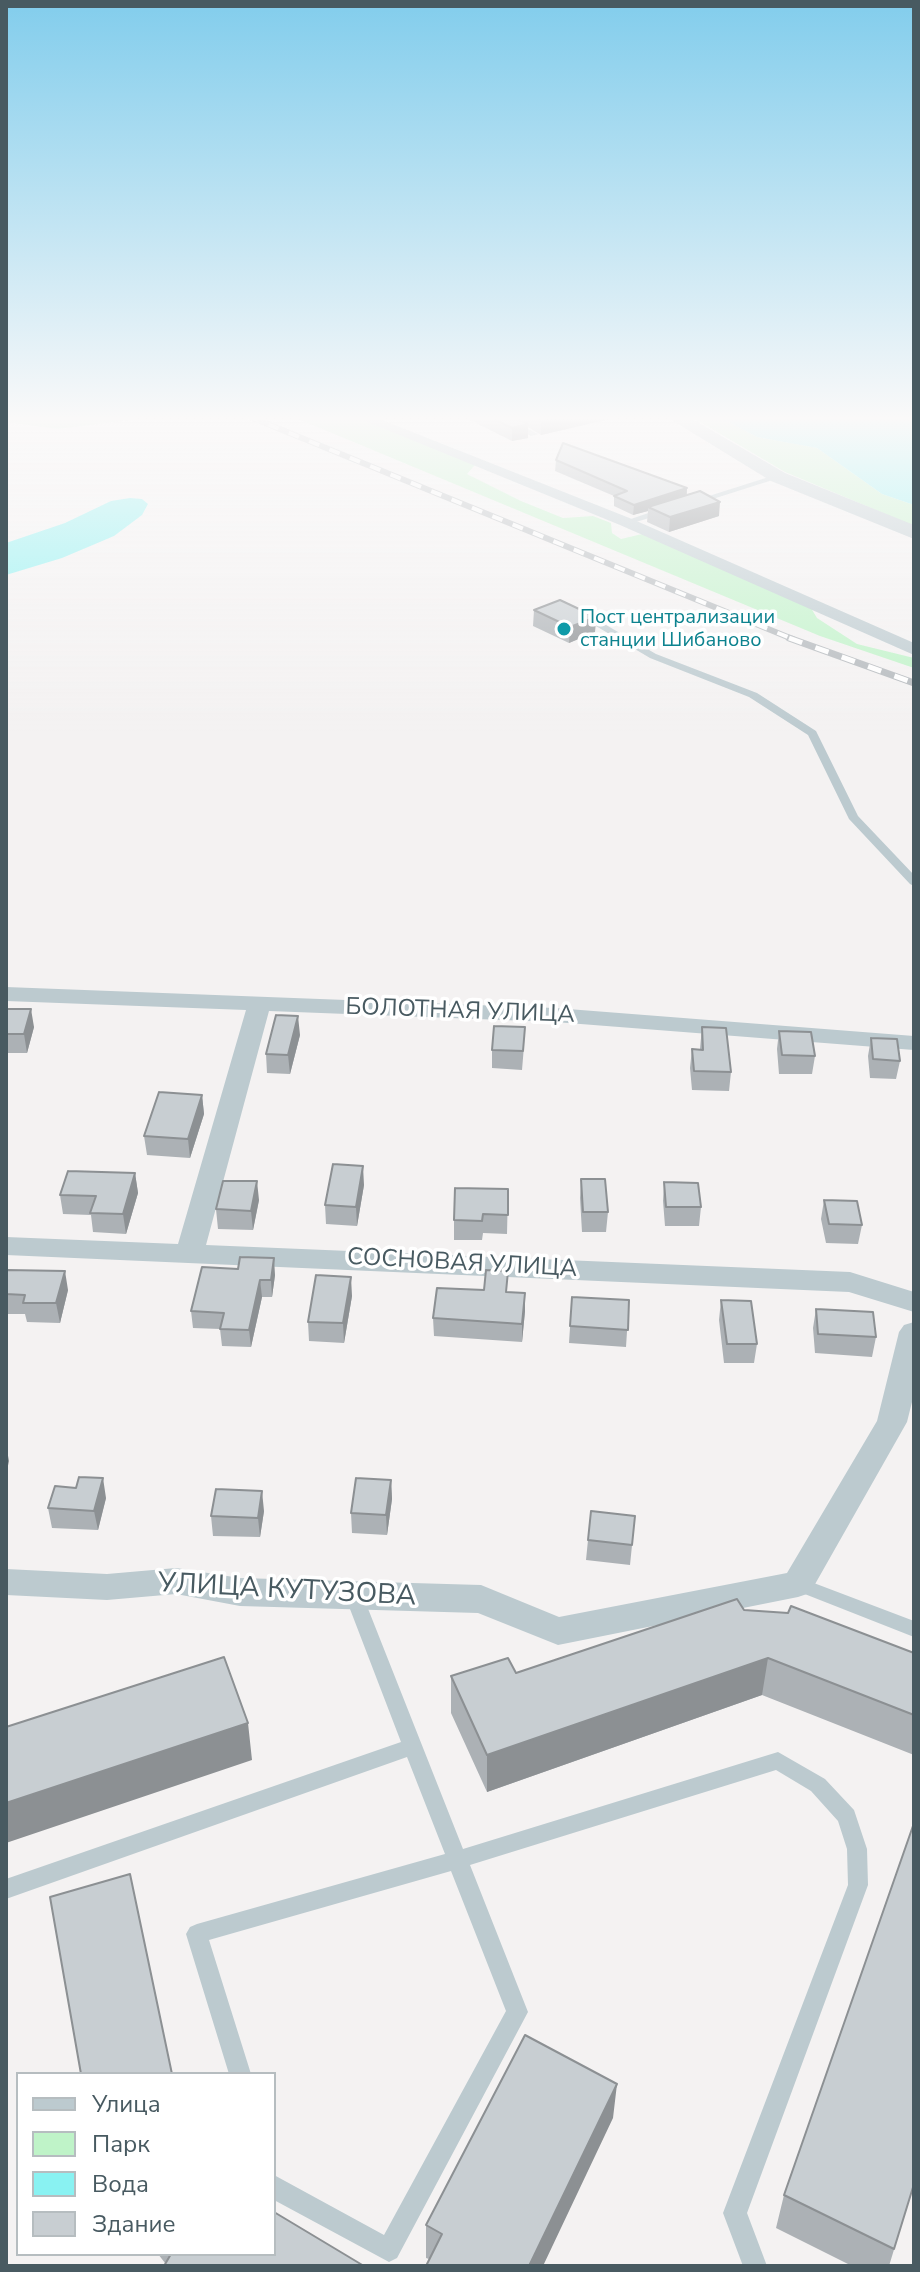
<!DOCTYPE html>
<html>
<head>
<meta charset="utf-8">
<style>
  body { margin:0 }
  #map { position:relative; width:920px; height:2272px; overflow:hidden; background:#f4f2f2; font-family:"Nunito Sans",sans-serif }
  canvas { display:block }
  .frame { position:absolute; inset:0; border:8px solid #485a61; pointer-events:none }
  .legend { position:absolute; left:16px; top:2072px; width:260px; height:184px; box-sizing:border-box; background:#fff; border:2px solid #b6bdc0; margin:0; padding:10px 14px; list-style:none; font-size:24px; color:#485a61 }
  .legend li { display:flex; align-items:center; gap:16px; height:40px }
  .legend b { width:40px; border:2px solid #b6bdc0 }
</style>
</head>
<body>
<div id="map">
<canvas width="920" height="2272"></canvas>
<div class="frame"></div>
<ul class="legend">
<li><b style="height:10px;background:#bccacf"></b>Улица</li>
<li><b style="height:22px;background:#bff3c8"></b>Парк</li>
<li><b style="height:22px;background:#89f2f2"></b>Вода</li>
<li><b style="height:22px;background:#c8ced2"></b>Здание</li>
</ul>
</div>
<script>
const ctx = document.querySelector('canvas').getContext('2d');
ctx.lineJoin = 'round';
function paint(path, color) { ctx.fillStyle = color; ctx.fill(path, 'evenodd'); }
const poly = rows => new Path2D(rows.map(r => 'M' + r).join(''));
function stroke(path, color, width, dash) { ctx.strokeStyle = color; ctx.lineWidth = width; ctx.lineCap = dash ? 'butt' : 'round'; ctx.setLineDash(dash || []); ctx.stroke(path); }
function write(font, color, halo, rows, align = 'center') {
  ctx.font = font + ' "Nunito Sans",sans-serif'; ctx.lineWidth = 7; ctx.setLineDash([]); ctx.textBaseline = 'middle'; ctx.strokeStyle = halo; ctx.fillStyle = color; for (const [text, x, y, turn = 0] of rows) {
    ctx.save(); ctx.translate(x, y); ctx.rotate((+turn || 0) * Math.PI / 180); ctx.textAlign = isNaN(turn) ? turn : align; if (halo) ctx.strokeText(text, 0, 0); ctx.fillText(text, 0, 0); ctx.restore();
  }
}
paint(poly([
  [6,416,137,416,129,420,58,429,6,422],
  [291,416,353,416,385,428,475,465,467,474,521,501,563,518,593,516,611,523,612,533,621,539,642,534,811,608,817,618,857,644,914,658,914,668,820,636],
  [690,416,717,416,757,437,817,448,882,494,914,505,914,526,785,472]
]), '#bff3c8');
paint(poly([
  [717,416,914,416,914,505,882,494,817,448,757,437],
  [130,498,142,499,148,504,142,515,114,536,62,558,6,575,6,543,65,523,111,501]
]), '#89f2f2');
paint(poly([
  [492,416,502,416,538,434,531,436,492,416],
  [775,475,782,477,697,504,690,502,775,475],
  [666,507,670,510,669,512,626,525,622,522,666,507],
  [582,611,656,654,757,693,816,731,858,816,914,875,914,886,910,884,849,819,808,735,749,697,650,658,579,616,579,612,582,611],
  [798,1577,914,1621,914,1637,792,1589,789,1584,792,1579,798,1577],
  [354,1589,360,1591,363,1596,463,1849,778,1752,825,1779,854,1810,867,1849,868,1885,747,2213,767,2266,743,2266,723,2213,848,1885,847,1849,838,1821,811,1791,776,1770,470,1865,528,2012,397,2258,389,2262,274,2200,274,2175,384,2235,506,2011,451,1871,209,1940,251,2074,229,2074,186,1934,190,1927,197,1924,445,1854,407,1757,6,1899,6,1879,401,1742,345,1596,348,1591,354,1589]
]), '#bccacf');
paint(poly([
  [353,416,372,416,632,519,914,643,914,655,620,525,353,416],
  [6,987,555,1008,914,1036,914,1050,555,1022,269,1011,206,1245,850,1272,914,1292,914,1312,849,1292,6,1255,6,1237,178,1244,246,1010,6,1001,6,987],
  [914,1322,914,1394,907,1422,810,1593,798,1597,558,1645,478,1613,240,1606,176,1594,107,1600,6,1595,6,1569,107,1574,176,1568,240,1578,481,1585,559,1617,787,1573,877,1421,899,1332,904,1325,914,1322]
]), '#bccacf');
paint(poly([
  [665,416,687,416,785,473,914,525,914,539,771,481,665,416]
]), '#bccacf');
const railFar1 = poly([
  [248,416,795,640]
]);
const rail = poly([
  [789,638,914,683]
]);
stroke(railFar1, '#b3b8bc', 6);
stroke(rail, '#b3b8bc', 7);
stroke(railFar1, '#fff', 4, [11]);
stroke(rail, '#fff', 5, [14]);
paint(poly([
  [462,416,622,416,541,435,528,427,528,438,512,441],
  [556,460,687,488,687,495,719,516,669,532,647,522,648,511,633,515,614,506,614,496,555,471],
  [534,610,596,617,595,632,569,643,533,626],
  [6,1009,34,1027,27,1053,6,1053],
  [702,1027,731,1072,729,1091,692,1090,690,1068,692,1049,700,1049],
  [779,1031,815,1056,812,1074,779,1074,777,1049],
  [300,1035,290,1074,267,1073,266,1054],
  [871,1038,900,1061,896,1079,870,1078,868,1056],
  [524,1046,522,1070,492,1068,492,1050],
  [202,1095,204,1114,190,1158,147,1155,144,1136],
  [135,1173,138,1193,126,1234,93,1232,91,1215,63,1214,60,1195],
  [581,1179,608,1212,606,1232,582,1232,580,1198],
  [664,1182,701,1207,699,1226,665,1226,663,1201],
  [364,1185,357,1226,326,1224,325,1205],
  [508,1189,507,1234,483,1233,482,1240,454,1240,454,1220],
  [259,1200,253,1230,218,1229,216,1209],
  [824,1200,862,1225,858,1244,826,1243,821,1219],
  [202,1267,275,1275,272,1297,262,1297,251,1347,222,1346,220,1329,193,1328,191,1311],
  [6,1270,68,1290,60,1323,27,1322,25,1314,6,1314],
  [507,1292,525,1311,522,1342,434,1336,433,1318],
  [352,1296,344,1343,309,1341,308,1322],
  [572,1297,629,1300,626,1347,569,1343],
  [721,1300,757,1344,754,1363,724,1363,719,1320],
  [816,1309,876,1337,872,1357,815,1353,813,1328],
  [391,1480,392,1499,387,1535,352,1533,351,1513],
  [106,1498,98,1530,52,1528,48,1508],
  [264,1511,260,1537,213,1536,211,1516],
  [635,1516,630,1565,586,1560,588,1540],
  [744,1610,914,1653,914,1755,762,1695,487,1792,451,1713,451,1676,516,1673],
  [613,2118,429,2259,426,2258,426,2225],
  [914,2184,889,2266,852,2266,776,2228,784,2195],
  [158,2254,274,2254,165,2263]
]), '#acb1b5');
paint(poly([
  [566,416,622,416,541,435,541,421],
  [528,424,528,438,512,441,512,428],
  [687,488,686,499,648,507,648,511,633,515,634,505],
  [720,502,719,516,669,532,670,517],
  [596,617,595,632,569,643,570,627],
  [31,1009,34,1027,27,1053,24,1034],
  [298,1016,300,1035,290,1074,288,1055],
  [202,1095,204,1114,190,1158,188,1139],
  [363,1166,364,1185,357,1226,356,1207],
  [135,1173,138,1193,126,1234,123,1214],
  [257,1181,259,1200,253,1230,251,1211],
  [274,1258,275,1275,272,1297,271,1280],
  [65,1271,68,1290,60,1323,56,1303],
  [351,1277,352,1296,344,1343,343,1323],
  [260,1280,262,1297,251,1347,249,1330],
  [525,1293,525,1311,522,1342,522,1324],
  [6,1445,9,1461,6,1475],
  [103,1478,106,1498,98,1530,94,1511],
  [391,1480,392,1499,387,1535,386,1515],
  [262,1491,264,1511,260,1537,258,1518],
  [768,1658,762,1695,487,1792,487,1755],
  [248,1723,252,1760,6,1843,6,1803],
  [617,2084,613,2118,543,2266,529,2266]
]), '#8c9093');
const building = poly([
  [488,416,511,416,528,424,512,428,488,416],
  [531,416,566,416,541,421,531,416],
  [563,443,687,488,634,505,614,496,627,491,556,460,563,443],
  [700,491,720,502,670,517,648,507,700,491],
  [560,600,596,617,570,627,534,610,560,600],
  [6,1009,31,1009,24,1034,6,1034,6,1009],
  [276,1015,298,1016,288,1055,266,1054,276,1015],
  [494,1026,525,1027,523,1051,492,1050,494,1026],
  [702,1027,726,1028,731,1072,694,1071,692,1049,703,1050,702,1027],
  [779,1031,811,1032,815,1056,782,1055,779,1031],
  [871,1038,897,1039,900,1061,873,1059,871,1038],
  [159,1092,202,1095,188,1139,144,1136,159,1092],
  [333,1164,363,1166,356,1207,325,1205,333,1164],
  [68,1171,135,1173,123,1214,90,1213,96,1196,60,1195,68,1171],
  [581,1179,605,1179,608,1212,583,1212,581,1179],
  [223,1181,257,1181,251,1211,216,1209,223,1181],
  [664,1182,698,1183,701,1207,666,1207,664,1182],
  [455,1188,508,1189,508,1215,483,1214,482,1221,454,1220,455,1188],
  [824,1200,857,1201,862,1225,829,1224,824,1200],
  [240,1257,274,1258,271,1280,260,1280,249,1330,220,1329,224,1313,191,1311,202,1267,238,1269,240,1257],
  [6,1270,65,1271,56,1303,23,1303,25,1295,6,1294,6,1270],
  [486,1270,508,1271,506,1292,525,1293,522,1324,433,1318,437,1288,484,1290,486,1270],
  [316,1275,351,1277,343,1323,308,1322,316,1275],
  [572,1297,629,1300,628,1330,570,1326,572,1297],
  [721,1300,751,1301,757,1344,727,1344,721,1300],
  [816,1309,873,1312,876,1337,818,1334,816,1309],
  [79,1477,103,1478,94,1511,48,1508,55,1486,76,1488,79,1477],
  [356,1478,391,1480,386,1515,351,1513,356,1478],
  [216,1489,262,1491,258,1518,211,1516,216,1489],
  [591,1511,635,1516,632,1545,588,1540,591,1511],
  [737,1599,744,1610,788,1613,791,1606,914,1653,914,1715,768,1658,487,1755,451,1676,508,1658,516,1673,737,1599],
  [224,1657,248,1723,6,1803,6,1727,224,1657],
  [914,1823,914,2184,894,2249,784,2195,914,1823],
  [130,1874,172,2074,81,2074,50,1897,130,1874],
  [525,2035,617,2084,529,2266,426,2266,442,2234,426,2225,525,2035],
  [274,2212,364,2266,164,2266,171,2254,274,2254,274,2212]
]);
paint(building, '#c8ced2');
stroke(building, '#8c9093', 2);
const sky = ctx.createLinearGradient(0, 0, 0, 734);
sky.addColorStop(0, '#82cdec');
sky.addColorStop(0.57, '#faf9f9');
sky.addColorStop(1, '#faf9f900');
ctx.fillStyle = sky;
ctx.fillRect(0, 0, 920, 734);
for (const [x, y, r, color] of [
  [564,629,8,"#0f9aa8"]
]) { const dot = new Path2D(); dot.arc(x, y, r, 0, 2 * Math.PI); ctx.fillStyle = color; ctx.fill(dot); stroke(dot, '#fff', 3); }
write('20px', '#0d838f', '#fff', [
  ["Пост централизации",580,618],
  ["станции Шибаново",580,641]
], 'left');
write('24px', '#485a61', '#fff', [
  ["БОЛОТНАЯ УЛИЦА",460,1012,2],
  ["СОСНОВАЯ УЛИЦА",462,1264,3]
]);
write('28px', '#485a61', '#fff', [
  ["УЛИЦА КУТУЗОВА",287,1591,3]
]);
</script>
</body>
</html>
